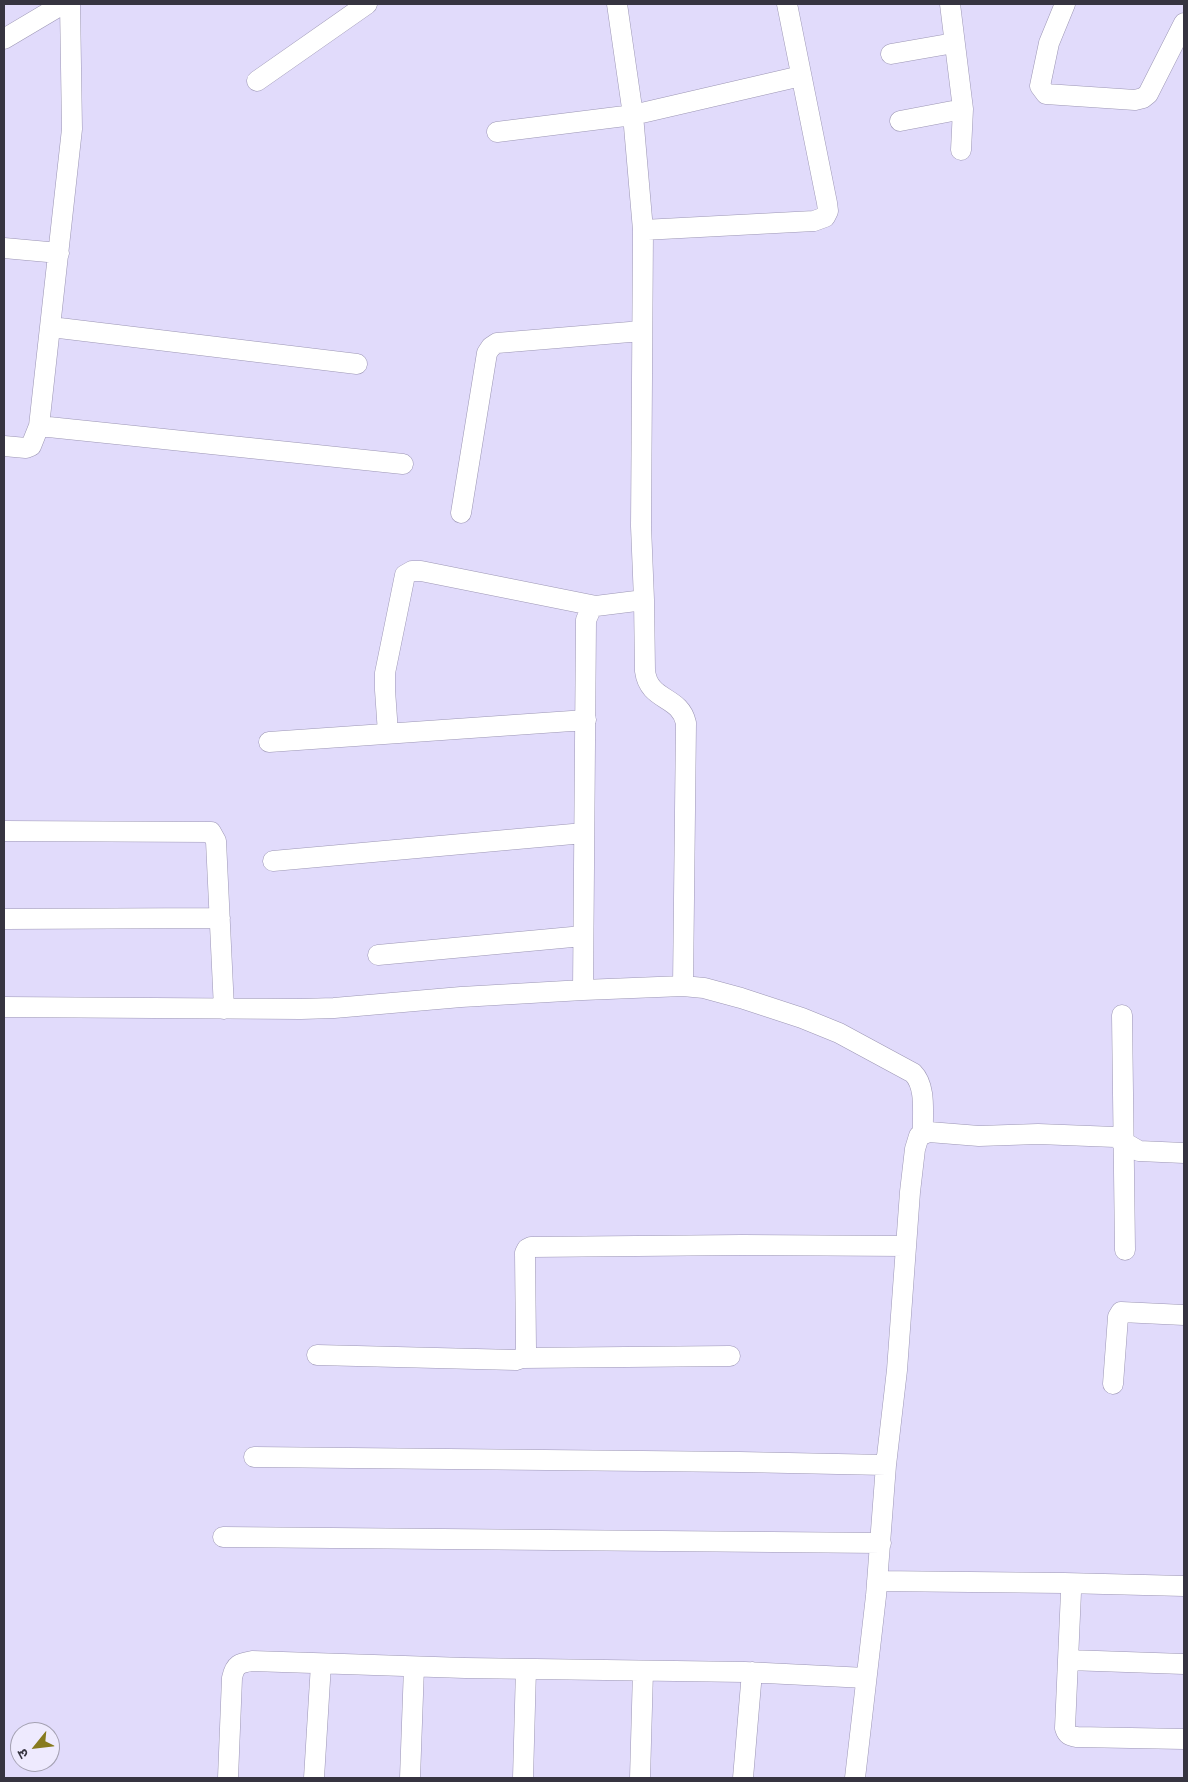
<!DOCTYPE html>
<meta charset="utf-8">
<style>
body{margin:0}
#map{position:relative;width:1188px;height:1782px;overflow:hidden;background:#e1dbfb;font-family:Lato,"Noto Sans Devanagari",sans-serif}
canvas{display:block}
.frame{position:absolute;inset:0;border:5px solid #363440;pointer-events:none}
.north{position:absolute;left:10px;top:1722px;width:50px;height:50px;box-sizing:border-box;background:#eeeafe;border:1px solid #a4a1b2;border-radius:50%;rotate:241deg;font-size:14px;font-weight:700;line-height:20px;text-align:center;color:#363440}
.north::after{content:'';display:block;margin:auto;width:18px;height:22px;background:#877a1f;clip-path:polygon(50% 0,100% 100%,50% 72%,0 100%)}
</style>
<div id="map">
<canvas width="1188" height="1782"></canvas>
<div class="frame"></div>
<div class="north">उ</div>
</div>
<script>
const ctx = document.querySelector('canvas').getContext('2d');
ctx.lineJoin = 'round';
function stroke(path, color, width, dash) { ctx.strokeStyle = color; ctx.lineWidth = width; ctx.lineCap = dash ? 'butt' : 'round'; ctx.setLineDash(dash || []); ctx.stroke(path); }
const minor = new Path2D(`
 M 617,4 L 633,115 L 643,230 L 641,526 L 644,600 L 645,671 C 649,702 680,695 686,723 L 683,986
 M 950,4 L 963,109 L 961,150
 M 1065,4 L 1049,43 L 1040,86 L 1046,94 L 1135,100 L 1143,98 L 1148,94 L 1184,23
 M 4,39 L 63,4
 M 891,54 L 954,43
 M 257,81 L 367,4
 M 900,121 L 963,109
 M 497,132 L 633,115 L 801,76
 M 643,230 L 814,221 L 825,217 L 828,211 L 827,203 L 787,4
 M 4,248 L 59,253
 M 51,327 L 357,364
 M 39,426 L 403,464
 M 4,446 L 26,448 L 31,446 L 39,426 L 72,129 L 70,4
 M 461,513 L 487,353 L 491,347 L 497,343 L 642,331
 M 388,733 L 385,690 L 385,673 L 405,575 L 412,571 L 421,571 L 596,606
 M 269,742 L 586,720
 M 4,831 L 211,832 L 216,841 L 224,1009
 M 273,861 L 584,833
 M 4,919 L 220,918
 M 378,955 L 583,936
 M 583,990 L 586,620 L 591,609 L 596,606 L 644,600
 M 4,1007 L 301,1009 L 334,1008 L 461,997 L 583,990 L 683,986 L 704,988 L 741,998 L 802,1018 L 839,1033 L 913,1073 C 927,1087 922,1115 923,1134
 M 1122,1015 L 1125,1250
 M 317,1355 L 516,1360 L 522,1358 L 526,1355 L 526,1349 L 525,1253 L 527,1249 L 531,1247 L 742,1245 L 906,1246
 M 522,1358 L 730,1356
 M 1113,1384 L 1118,1317 L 1121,1312 L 1184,1315
 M 254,1457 L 740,1462 L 886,1465
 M 223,1537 L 881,1543
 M 877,1581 L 1064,1583 L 1069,1586 L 1071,1592 L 1065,1728 C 1067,1735 1070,1736 1077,1737 L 1184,1739
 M 1064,1583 L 1184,1586
 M 1068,1660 L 1184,1664
 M 228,1778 L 232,1678 C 235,1664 240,1663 252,1661 L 465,1668 L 745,1672 L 866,1678
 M 314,1778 L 321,1664
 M 410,1778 L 414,1667
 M 523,1778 L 526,1669
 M 640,1778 L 643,1671
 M 743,1778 L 752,1672
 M 855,1778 L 876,1596 L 886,1465 L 897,1370 L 910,1192 L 915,1149 L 919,1136 L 929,1132 L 979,1136 L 1038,1134 L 1115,1137 L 1139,1151 L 1184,1153`);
stroke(minor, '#9c96b4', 21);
stroke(minor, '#fff', 20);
</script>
